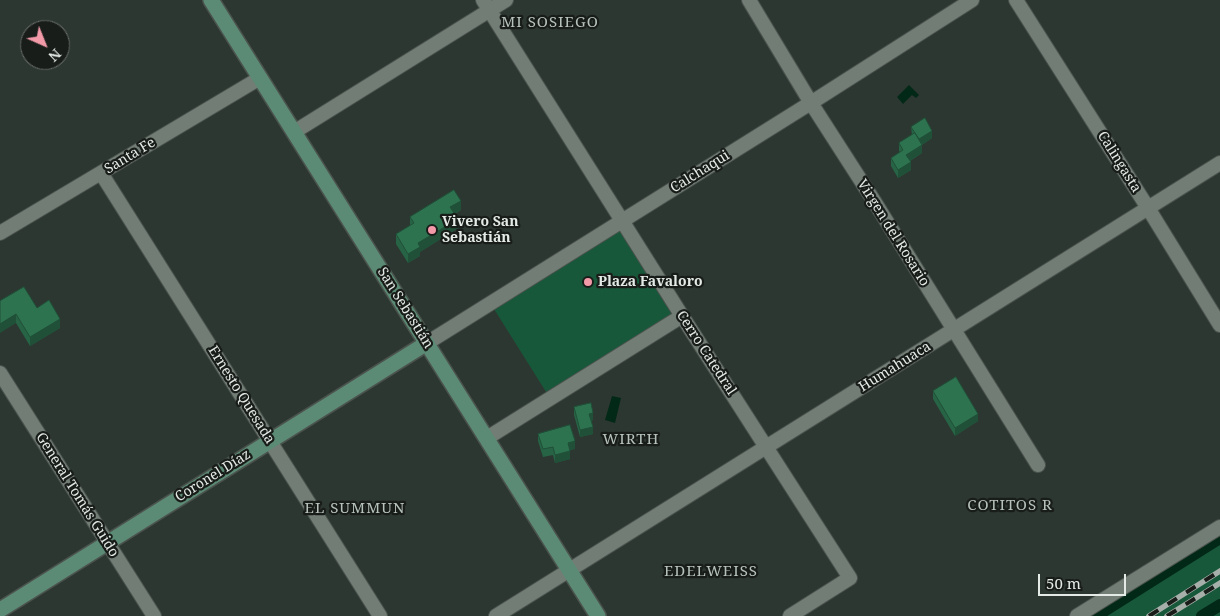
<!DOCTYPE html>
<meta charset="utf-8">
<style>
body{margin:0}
#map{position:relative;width:1220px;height:616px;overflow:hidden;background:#2d3731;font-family:"Noto Serif",serif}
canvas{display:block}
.north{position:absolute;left:20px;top:20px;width:50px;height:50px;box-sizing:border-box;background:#191d1a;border:1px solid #6a6f6c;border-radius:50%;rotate:136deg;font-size:14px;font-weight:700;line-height:20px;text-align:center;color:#e4eae6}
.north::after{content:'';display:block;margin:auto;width:18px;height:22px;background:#f39aa9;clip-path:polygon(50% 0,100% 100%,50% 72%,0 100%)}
.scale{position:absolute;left:1038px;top:574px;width:88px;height:22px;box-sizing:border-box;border:2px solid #e4eae6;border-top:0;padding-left:6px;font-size:15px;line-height:18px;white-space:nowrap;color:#e4eae6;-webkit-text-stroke:4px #191d1a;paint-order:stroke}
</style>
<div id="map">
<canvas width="1220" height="616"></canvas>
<div class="north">N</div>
<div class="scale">50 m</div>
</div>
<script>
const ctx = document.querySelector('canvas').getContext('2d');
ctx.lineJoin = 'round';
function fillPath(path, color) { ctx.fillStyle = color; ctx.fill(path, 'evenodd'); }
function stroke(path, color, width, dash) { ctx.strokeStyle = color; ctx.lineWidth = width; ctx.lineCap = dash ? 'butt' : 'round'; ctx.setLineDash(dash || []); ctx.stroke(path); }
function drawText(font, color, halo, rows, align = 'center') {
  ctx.font = font + ' "Noto Serif",serif'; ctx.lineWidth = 4.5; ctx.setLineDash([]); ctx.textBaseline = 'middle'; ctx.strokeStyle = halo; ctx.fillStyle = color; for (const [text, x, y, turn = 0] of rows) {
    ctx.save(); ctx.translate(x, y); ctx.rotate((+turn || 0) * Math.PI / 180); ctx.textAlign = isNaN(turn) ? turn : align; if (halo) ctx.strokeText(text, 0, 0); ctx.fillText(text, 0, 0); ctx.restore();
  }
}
const green = new Path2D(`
 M 619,231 L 622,231 L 624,232 L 671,313 L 671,317 L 548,395 L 494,309 Z
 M 1220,527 L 1220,616 L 1077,616 Z`);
const water = new Path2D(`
 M 909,85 L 919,95 L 916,98 L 912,95 L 903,104 L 897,97 Z
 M 612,396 L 621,398 L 615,423 L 605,420 Z`);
const canal = new Path2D(`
 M 1096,616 L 1220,538
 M 1202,616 L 1220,605`);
const street = new Path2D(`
 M 483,0 L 682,316 L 850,578 L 790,616
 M 749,0 L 811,103 L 874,201 L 1038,465
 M 1016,0 L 1148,208 L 1220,325
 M 294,132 L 506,0
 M 101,173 L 380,616
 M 0,233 L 260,78
 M 427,343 L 817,99 L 972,0
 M 0,373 L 154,616
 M 487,438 L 682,316
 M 496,616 L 1220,163
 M 1077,616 L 1220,527`);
const secondary = new Path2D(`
 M 211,0 L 598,616
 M 0,610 L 427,343`);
const rail = new Path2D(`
 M 1149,616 L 1220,571
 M 1167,616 L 1220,583`);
const wall = new Path2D(`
 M 911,127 L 932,138 L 922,145 L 922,153 L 910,161 L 911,170 L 898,178 L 891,166 L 891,158 L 900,152 L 899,151 L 899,143 L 912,135 Z
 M 461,210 L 455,214 L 458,228 L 420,252 L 420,256 L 408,263 L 396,244 L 396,234 L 410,226 L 410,217 Z
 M 0,301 L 37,308 L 60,328 L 30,346 L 16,323 Z
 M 933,391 L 978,421 L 955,436 L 933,399 Z
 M 574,407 L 593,420 L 591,421 L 593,434 L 580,437 L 574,415 Z
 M 538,434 L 575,449 L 570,450 L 570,459 L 555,463 L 553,455 L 543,457 L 538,441 Z`);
const shadedWall = new Path2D(`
 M 932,131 L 932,138 L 919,147 L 919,139 Z
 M 922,145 L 922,153 L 906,163 L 906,155 Z
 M 911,162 L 911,170 L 898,178 L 898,170 Z
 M 461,201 L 461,210 L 450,216 L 450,207 Z
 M 458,219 L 458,228 L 420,252 L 420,256 L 408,263 L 408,254 L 418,243 Z
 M 16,314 L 16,323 L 0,333 L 0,324 Z
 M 60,319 L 60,328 L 30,346 L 30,337 Z
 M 593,413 L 593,420 L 589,421 L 589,414 Z
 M 978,414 L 978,421 L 955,436 L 955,428 Z
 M 593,427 L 593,434 L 580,437 L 580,430 Z
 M 575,441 L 575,449 L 568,450 L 568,443 Z
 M 570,451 L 570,459 L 555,463 L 555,455 Z`);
const building = new Path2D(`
 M 925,118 L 932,131 L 919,139 L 911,127 Z
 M 915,133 L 922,145 L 906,155 L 911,162 L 898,170 L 891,158 L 903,150 L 899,143 Z
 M 454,190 L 461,201 L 450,207 L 458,219 L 418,243 L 420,247 L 408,254 L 396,234 L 414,223 L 410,217 Z
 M 24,287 L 37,308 L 49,300 L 60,319 L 30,337 L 16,314 L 0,324 L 0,301 Z
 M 956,377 L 978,414 L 955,428 L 933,391 Z
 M 591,403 L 593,413 L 589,414 L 593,427 L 580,430 L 574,407 Z
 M 570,425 L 575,441 L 568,443 L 570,451 L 555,455 L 553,447 L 543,449 L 538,434 Z`);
const markers = [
 [432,230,5,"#f39aa9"],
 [588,282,5,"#f39aa9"]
];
const streetNames = [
 ["Santa Fe",130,156,-31],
 ["Calingasta",1119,162,58],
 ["Calchaqui",700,172,-32],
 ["Virgen del Rosario",893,233,58],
 ["San Sebastián",405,308,58],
 ["Cerro Catedral",706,353,57],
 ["Humahuaca",895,367,-32],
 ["Ernesto Quesada",241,395,58],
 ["Coronel Díaz",213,476,-32],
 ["General Tomás Guido",77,495,58]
];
const poiNames = [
 ["Vivero San",442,222],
 ["Sebastián",442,238],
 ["Plaza Favaloro",598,282]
];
const neighbourhoodNames = [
 ["MI SOSIEGO",550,23],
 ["WIRTH",631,440],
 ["COTITOS R",1010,506],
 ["EL SUMMUN",355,509],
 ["EDELWEISS",711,572]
];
fillPath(green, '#18583a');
fillPath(water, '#022917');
stroke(canal, '#022917', 12);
stroke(street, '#4b534e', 16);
stroke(secondary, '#4b534e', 18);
stroke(street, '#727d76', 14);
stroke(secondary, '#5c8b75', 15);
stroke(rail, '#a7afaa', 5.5);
stroke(rail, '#191d1a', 4, [11]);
fillPath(wall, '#276345');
fillPath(shadedWall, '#205038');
fillPath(building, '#2d7350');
stroke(building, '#205038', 1);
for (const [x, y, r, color] of markers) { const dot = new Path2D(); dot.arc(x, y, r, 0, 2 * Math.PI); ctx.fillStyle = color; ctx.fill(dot); stroke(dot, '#191d1a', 2); }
drawText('14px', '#e4eae6', '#191d1a', streetNames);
drawText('bold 14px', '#e4eae6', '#191d1a', poiNames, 'left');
ctx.letterSpacing = '1px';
drawText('15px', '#b6c2bb', '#191d1a', neighbourhoodNames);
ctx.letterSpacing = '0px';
</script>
